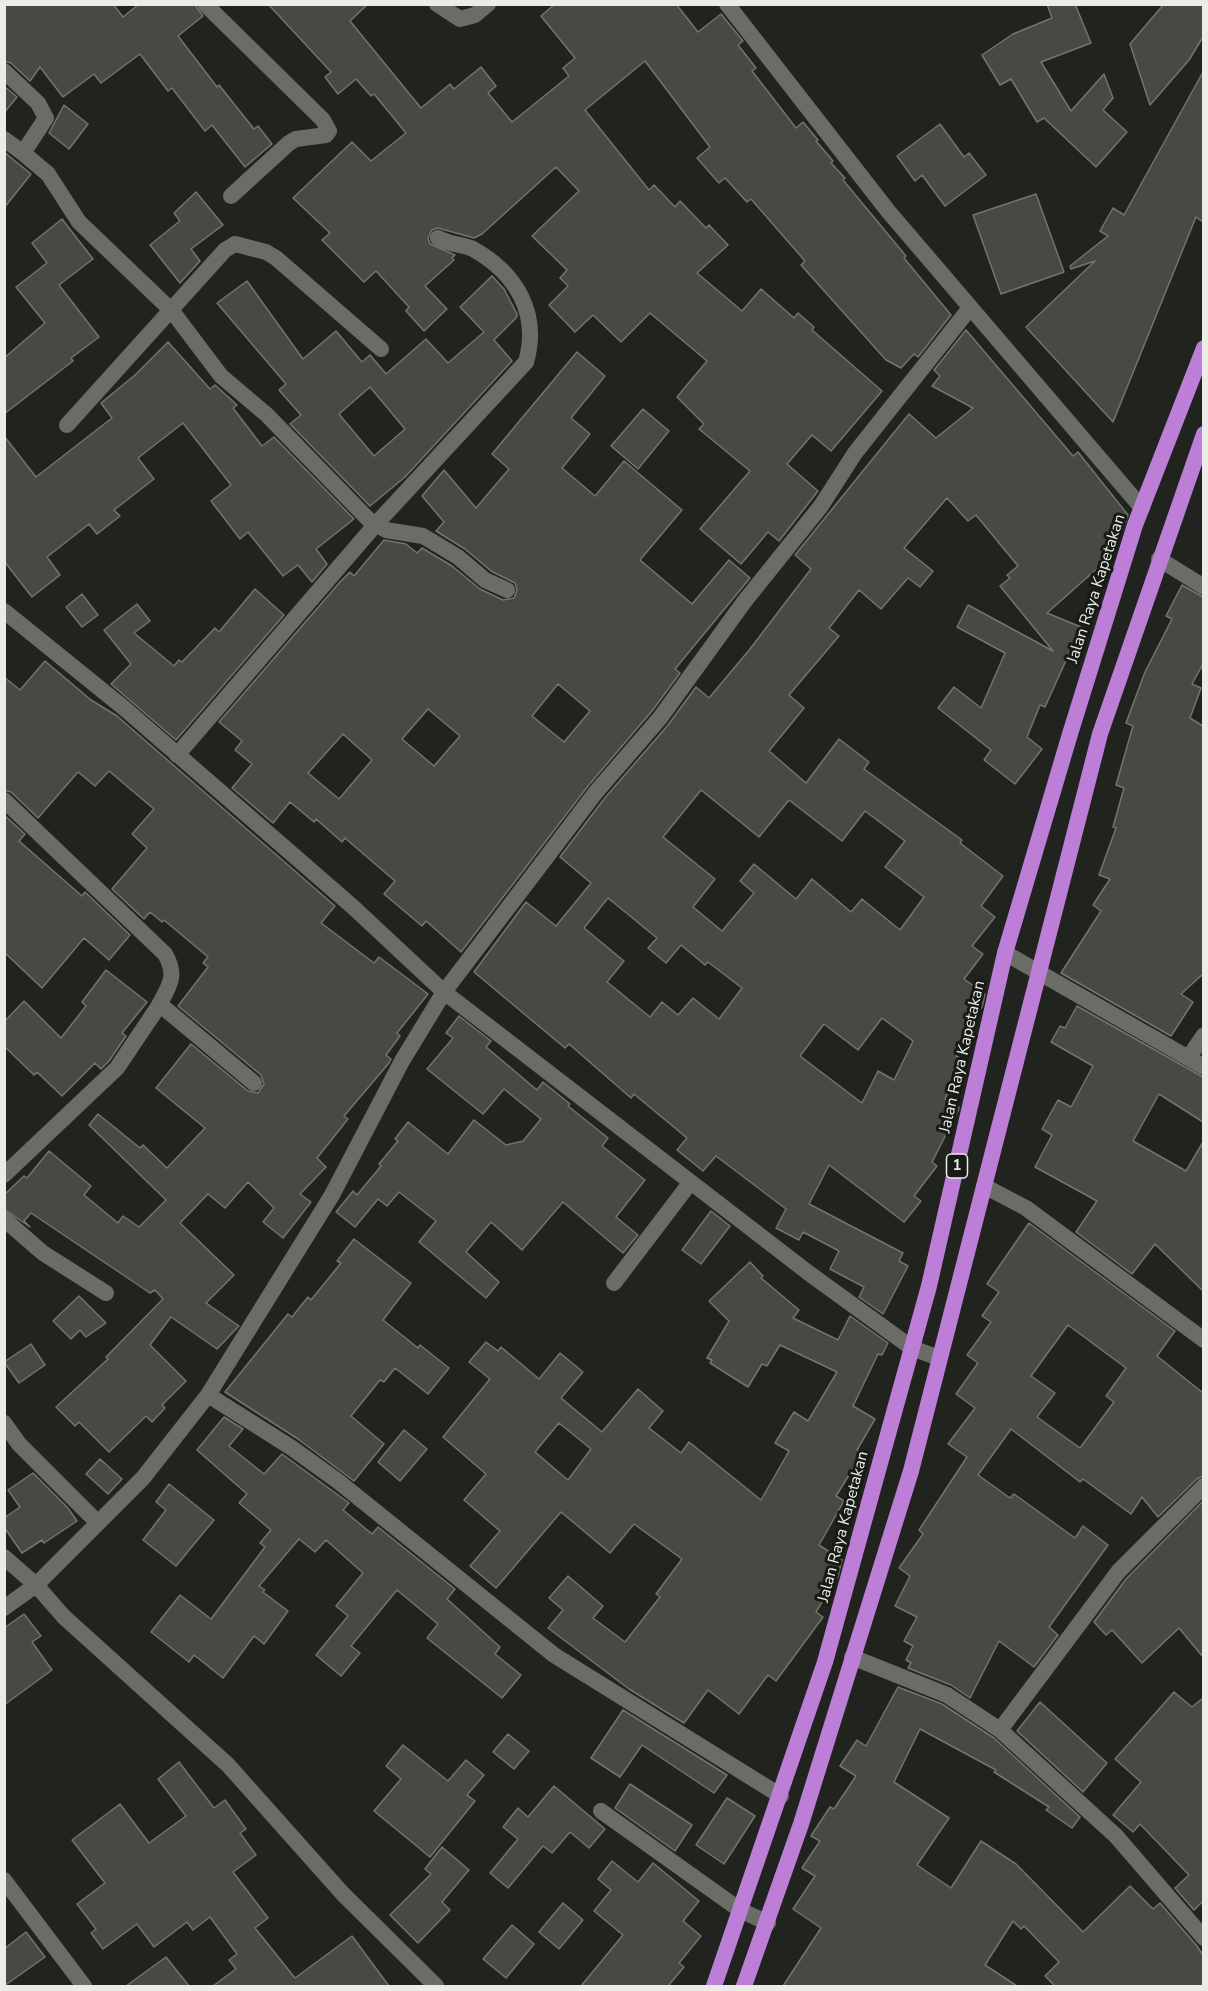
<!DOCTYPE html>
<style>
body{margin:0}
#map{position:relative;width:1208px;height:1991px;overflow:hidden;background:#21241e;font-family:"Nunito Sans",sans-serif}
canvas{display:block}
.frame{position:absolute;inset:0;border:6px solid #eaece8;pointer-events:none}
</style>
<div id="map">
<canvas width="1208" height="1991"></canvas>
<div class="frame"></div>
</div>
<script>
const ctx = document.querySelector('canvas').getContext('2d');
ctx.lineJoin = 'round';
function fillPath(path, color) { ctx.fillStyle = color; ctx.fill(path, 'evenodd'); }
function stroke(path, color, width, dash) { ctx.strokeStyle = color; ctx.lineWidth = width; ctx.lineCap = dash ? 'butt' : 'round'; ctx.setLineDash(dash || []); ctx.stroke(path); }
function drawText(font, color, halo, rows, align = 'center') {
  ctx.font = font + ' "Nunito Sans",sans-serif'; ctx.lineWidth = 6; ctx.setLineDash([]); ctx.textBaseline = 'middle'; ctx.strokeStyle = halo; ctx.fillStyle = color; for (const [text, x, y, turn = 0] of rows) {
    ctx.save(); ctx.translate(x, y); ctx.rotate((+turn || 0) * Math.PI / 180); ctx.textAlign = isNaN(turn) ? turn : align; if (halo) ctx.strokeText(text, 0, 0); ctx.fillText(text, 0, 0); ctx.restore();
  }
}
const building = new Path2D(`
 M 4,4 L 113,4 L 123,17 L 139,4 L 194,4 L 203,16 L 178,36 L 217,87 L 219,85 L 254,129 L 258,126 L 272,144 L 245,167 L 212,125 L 205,131 L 172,88 L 168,91 L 140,54 L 101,83 L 94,74 L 63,97 L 40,67 L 30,81 L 11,63 L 4,61 Z
 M 268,4 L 368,4 L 350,21 L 421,108 L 450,84 L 454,89 L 481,67 L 496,86 L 488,93 L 512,122 L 569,76 L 563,68 L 575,58 L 541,16 L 555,4 L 676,4 L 698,32 L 721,14 L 743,41 L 738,45 L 756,68 L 752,71 L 796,128 L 803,122 L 818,140 L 816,141 L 833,161 L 831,163 L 845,178 L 843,180 L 906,256 L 904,258 L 951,315 L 918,357 L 914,354 L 901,368 L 886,360 L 801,265 L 805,261 L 751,199 L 747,202 L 725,178 L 719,183 L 697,158 L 710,147 L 645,61 L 585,110 L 649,190 L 654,185 L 675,207 L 680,201 L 706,228 L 709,225 L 728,245 L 697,273 L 742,311 L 761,289 L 794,318 L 798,313 L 814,327 L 812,330 L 882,391 L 831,451 L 812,435 L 787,464 L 818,491 L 779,541 L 768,532 L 741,564 L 700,529 L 750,471 L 699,429 L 704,424 L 677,397 L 707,361 L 650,313 L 621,342 L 593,315 L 575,332 L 549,305 L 568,286 L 560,278 L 567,270 L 532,236 L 579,191 L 556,167 L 482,234 L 474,238 L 438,228 L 432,230 L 428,238 L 430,244 L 455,255 L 452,258 L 454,260 L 425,286 L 447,309 L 424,331 L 406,311 L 409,307 L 376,271 L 364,282 L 322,240 L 330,233 L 293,198 L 352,142 L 371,161 L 406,133 L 374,94 L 371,96 L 356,79 L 338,94 L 325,77 L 331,72 Z
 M 1047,4 L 1075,4 L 1091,43 L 1041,62 L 1071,111 L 1104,74 L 1113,98 L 1103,110 L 1127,132 L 1096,167 L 1044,118 L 1037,122 L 1011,79 L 1000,85 L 982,55 L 1013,34 L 1052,18 Z
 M 1164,4 L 1203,4 L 1203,37 L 1189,60 L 1150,105 L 1130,44 Z
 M 1203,72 L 1203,222 L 1196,217 L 1113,422 L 1026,327 L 1095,261 L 1071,269 L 1070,266 L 1108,236 L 1100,231 L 1113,208 L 1124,215 Z
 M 4,86 L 17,97 L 4,113 Z
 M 64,105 L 88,124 L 69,149 L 49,133 Z
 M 940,124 L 964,157 L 969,153 L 986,175 L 945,206 L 922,175 L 915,181 L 897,156 Z
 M 4,152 L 31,174 L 4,208 Z
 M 196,192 L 223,225 L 191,249 L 200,261 L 180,283 L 150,245 L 180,221 L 174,213 Z
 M 1036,194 L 1064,272 L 1001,294 L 973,215 Z
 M 62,219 L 93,259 L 59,285 L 99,337 L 71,358 L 73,361 L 4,414 L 4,358 L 45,323 L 16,287 L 47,263 L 32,243 Z
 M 492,276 L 504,289 L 517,314 L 517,317 L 494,340 L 512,361 L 405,477 L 370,506 L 290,424 L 301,415 L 279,390 L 286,384 L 217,303 L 247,281 L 303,359 L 336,331 L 362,362 L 370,355 L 386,374 L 426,339 L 448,363 L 484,332 L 460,307 ZM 370,387 L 405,429 L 374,456 L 339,414 Z
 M 966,330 L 1073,456 L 1078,452 L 1128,515 L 1121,534 L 1102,550 L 1109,558 L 1047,613 L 1081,627 L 1045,707 L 1040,705 L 1027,737 L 1042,749 L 1015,784 L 984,760 L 991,750 L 938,708 L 954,687 L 981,708 L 1005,653 L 957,627 L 968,605 L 1053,651 L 1000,586 L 1010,578 L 1007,575 L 1018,566 L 976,515 L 968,521 L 947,498 L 904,548 L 933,571 L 920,587 L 908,578 L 881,609 L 859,590 L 829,628 L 839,636 L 789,695 L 804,708 L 769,751 L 806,783 L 839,739 L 869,762 L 864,769 L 962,840 L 960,843 L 1003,876 L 981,906 L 995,917 L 972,946 L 983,954 L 964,979 L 985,994 L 982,1007 L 966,1029 L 972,1034 L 956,1056 L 964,1060 L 945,1099 L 959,1107 L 958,1111 L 932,1162 L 937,1166 L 914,1196 L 921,1201 L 904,1222 L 829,1165 L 809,1204 L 903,1253 L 899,1261 L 908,1266 L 883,1314 L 859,1297 L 864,1287 L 830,1269 L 839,1251 L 803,1232 L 799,1240 L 776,1228 L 786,1209 L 716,1156 L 703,1171 L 677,1150 L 687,1138 L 634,1094 L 631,1098 L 569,1044 L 565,1048 L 474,972 L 526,902 L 556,926 L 591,883 L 560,857 L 604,799 L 668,725 L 696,687 L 709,698 L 750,649 L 811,569 L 795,555 L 909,414 L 936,438 L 973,408 L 932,386 L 940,376 L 934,370 ZM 701,790 L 759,837 L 789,800 L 842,841 L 865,811 L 905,841 L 885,867 L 924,897 L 900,930 L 862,899 L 851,912 L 812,879 L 796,899 L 754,864 L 740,881 L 754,893 L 722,931 L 693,907 L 715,879 L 663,837 ZM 608,898 L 657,938 L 648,948 L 666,963 L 681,945 L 705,965 L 708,962 L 742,988 L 719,1019 L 693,998 L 678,1015 L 662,1002 L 650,1017 L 607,982 L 624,961 L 584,928 ZM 882,1018 L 913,1041 L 894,1080 L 878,1071 L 862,1103 L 800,1056 L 824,1024 L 858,1050 Z
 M 168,342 L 210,389 L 215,385 L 237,405 L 233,408 L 262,446 L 274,437 L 354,519 L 316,549 L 327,564 L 312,582 L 298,565 L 283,576 L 248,532 L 240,539 L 211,501 L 231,485 L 183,423 L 138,458 L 154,479 L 114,510 L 120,516 L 97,534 L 89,524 L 47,557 L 60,575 L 32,597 L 4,561 L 4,436 L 36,477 L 112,418 L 101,403 L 135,375 Z
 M 577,352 L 605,376 L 571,418 L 590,434 L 562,468 L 595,496 L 624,461 L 682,510 L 640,560 L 692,604 L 729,560 L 750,578 L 675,669 L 680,673 L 652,711 L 588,786 L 461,952 L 426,921 L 422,926 L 384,894 L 395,881 L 345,838 L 342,842 L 316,819 L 314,822 L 290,802 L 273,823 L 232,788 L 252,764 L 235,750 L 242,741 L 219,722 L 340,582 L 350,572 L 354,576 L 384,540 L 406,544 L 417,553 L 422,548 L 452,566 L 480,589 L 503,600 L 514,598 L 517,590 L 515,583 L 491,571 L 465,549 L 436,531 L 444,522 L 422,496 L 444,470 L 476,508 L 509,469 L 492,454 ZM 558,684 L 590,711 L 564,742 L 532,716 ZM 428,709 L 460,736 L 434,766 L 402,739 ZM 343,734 L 372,760 L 339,799 L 308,773 Z
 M 643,409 L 669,431 L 638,469 L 611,446 Z
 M 1182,585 L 1203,597 L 1203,664 L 1192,684 L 1201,688 L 1190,718 L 1203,726 L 1203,974 L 1181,994 L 1193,1002 L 1171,1036 L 1061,973 L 1101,911 L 1093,905 L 1110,879 L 1099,875 L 1116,828 L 1113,827 L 1124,788 L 1116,785 L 1133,726 L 1126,723 L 1145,672 L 1172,619 L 1166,616 Z
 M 255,589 L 284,615 L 176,740 L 111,684 L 131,664 L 104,630 L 137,604 L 150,621 L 134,633 L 174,666 L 179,660 L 182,662 L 215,628 L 219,632 Z
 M 82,594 L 98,615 L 82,627 L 66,607 Z
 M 45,661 L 91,700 L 117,716 L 335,906 L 321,923 L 374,963 L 379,957 L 428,994 L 397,1033 L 400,1036 L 386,1055 L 391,1059 L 389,1063 L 344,1116 L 348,1119 L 317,1158 L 326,1167 L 300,1194 L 311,1202 L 283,1238 L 263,1222 L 274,1208 L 248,1182 L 225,1208 L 208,1194 L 180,1223 L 234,1275 L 206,1303 L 239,1326 L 217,1349 L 171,1317 L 150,1345 L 186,1381 L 162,1405 L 165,1408 L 152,1422 L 146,1416 L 109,1452 L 79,1422 L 75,1426 L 56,1407 L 108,1359 L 106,1357 L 163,1299 L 155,1290 L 150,1293 L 31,1213 L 24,1221 L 30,1227 L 4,1209 L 4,1195 L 24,1176 L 27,1178 L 49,1151 L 91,1186 L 84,1195 L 118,1223 L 123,1216 L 139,1227 L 166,1200 L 89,1125 L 98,1114 L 140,1148 L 143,1145 L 167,1168 L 205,1128 L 156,1088 L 191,1044 L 248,1091 L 258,1093 L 264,1084 L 261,1075 L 178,1006 L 208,967 L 203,963 L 208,957 L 164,920 L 162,922 L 150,912 L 144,919 L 112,889 L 147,848 L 132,834 L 154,809 L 109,771 L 95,786 L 78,772 L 38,818 L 11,792 L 4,790 L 4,677 L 20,690 Z
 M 4,815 L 25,834 L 19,841 L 82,896 L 85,892 L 130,935 L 109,960 L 84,938 L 42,988 L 4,952 Z
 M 106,970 L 147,1002 L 122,1033 L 126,1036 L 109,1061 L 101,1069 L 95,1063 L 62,1096 L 37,1072 L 34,1075 L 4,1046 L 4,1022 L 24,1001 L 61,1038 L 86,1006 L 82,1002 Z
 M 1077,1006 L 1203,1077 L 1203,1122 L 1159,1094 L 1133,1141 L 1186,1171 L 1203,1142 L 1203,1291 L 1155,1244 L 1132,1274 L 1076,1232 L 1097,1201 L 1035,1167 L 1052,1135 L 1042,1129 L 1058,1100 L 1071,1107 L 1093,1066 L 1051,1042 L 1060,1026 L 1065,1028 Z
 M 459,1016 L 491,1041 L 486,1047 L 537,1090 L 543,1082 L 570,1104 L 568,1106 L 608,1138 L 602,1146 L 645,1180 L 616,1217 L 638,1235 L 623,1253 L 563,1202 L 522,1250 L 491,1222 L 466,1252 L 499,1282 L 486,1298 L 419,1242 L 436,1221 L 399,1192 L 387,1206 L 378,1199 L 355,1227 L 336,1212 L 353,1191 L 357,1195 L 381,1166 L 379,1164 L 398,1141 L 395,1139 L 408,1122 L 448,1154 L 474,1120 L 506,1145 L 523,1141 L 541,1119 L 504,1089 L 483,1114 L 427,1069 L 453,1038 L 446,1033 Z
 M 711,1211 L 730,1226 L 701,1264 L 682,1250 Z
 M 1029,1223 L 1175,1331 L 1157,1356 L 1203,1393 L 1203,1476 L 1197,1479 L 1158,1517 L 1142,1497 L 1131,1514 L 1083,1479 L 1080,1482 L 1011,1429 L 978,1475 L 1010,1498 L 1014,1494 L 1075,1538 L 1083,1526 L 1108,1545 L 1049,1627 L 1058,1635 L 1034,1667 L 999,1641 L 970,1698 L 951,1685 L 908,1668 L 911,1663 L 906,1660 L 913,1646 L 904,1641 L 917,1617 L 895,1606 L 910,1576 L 899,1568 L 923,1534 L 919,1530 L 967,1457 L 948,1444 L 975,1408 L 956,1394 L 978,1363 L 967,1355 L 991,1322 L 982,1316 L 999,1292 L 987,1284 ZM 1068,1325 L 1126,1368 L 1106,1396 L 1114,1402 L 1080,1448 L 1037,1417 L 1055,1393 L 1031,1376 Z
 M 354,1239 L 411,1283 L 383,1320 L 418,1348 L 420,1345 L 449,1368 L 428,1394 L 395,1368 L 384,1382 L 380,1380 L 351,1416 L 384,1444 L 354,1481 L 298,1439 L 225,1392 L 288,1314 L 292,1317 L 308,1297 L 311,1300 L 341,1263 L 337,1261 Z
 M 750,1262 L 763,1276 L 761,1278 L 799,1310 L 793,1318 L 838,1340 L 850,1316 L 888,1343 L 882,1355 L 878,1354 L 853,1406 L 875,1419 L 857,1450 L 862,1454 L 836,1496 L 844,1501 L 819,1545 L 842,1560 L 838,1576 L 816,1612 L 823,1617 L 776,1681 L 768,1675 L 739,1714 L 708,1690 L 684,1723 L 629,1689 L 548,1628 L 563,1610 L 549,1598 L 568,1576 L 603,1606 L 593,1618 L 625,1642 L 660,1597 L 656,1594 L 682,1559 L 634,1524 L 610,1553 L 561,1512 L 496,1588 L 470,1566 L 500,1531 L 464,1500 L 486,1474 L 443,1437 L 490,1379 L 469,1362 L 486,1342 L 498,1351 L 501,1347 L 539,1379 L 560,1353 L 583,1372 L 561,1398 L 602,1432 L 638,1389 L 663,1411 L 649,1428 L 681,1453 L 689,1442 L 761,1500 L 789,1451 L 775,1443 L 794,1412 L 808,1421 L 837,1372 L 780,1345 L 767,1366 L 762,1364 L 748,1387 L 710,1363 L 712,1360 L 707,1358 L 729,1321 L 709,1301 ZM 559,1423 L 591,1449 L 568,1480 L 535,1452 Z
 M 79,1296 L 106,1323 L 86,1337 L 80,1330 L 71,1339 L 53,1321 Z
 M 31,1344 L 45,1365 L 19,1383 L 4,1362 Z
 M 224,1417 L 243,1429 L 229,1446 L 264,1474 L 282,1454 L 349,1503 L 343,1510 L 372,1534 L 378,1527 L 455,1589 L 447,1599 L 500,1647 L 495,1654 L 521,1675 L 502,1698 L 427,1638 L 438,1624 L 397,1590 L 351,1646 L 360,1653 L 341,1676 L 316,1655 L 348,1616 L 336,1606 L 363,1573 L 326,1540 L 315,1552 L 299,1539 L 259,1586 L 265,1590 L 263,1592 L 288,1611 L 264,1644 L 254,1636 L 223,1678 L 194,1655 L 189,1662 L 151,1632 L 180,1595 L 211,1619 L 265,1547 L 260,1543 L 271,1530 L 239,1503 L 247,1494 L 197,1450 Z
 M 404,1430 L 427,1449 L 400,1481 L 378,1462 Z
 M 100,1459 L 122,1479 L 108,1494 L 86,1474 Z
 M 33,1473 L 68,1508 L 77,1521 L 44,1543 L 42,1540 L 22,1553 L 4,1527 L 4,1518 L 20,1507 L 8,1490 Z
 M 169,1484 L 214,1520 L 176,1566 L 143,1540 L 166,1510 L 156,1502 Z
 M 1203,1501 L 1203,1657 L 1179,1628 L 1142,1663 L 1112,1630 L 1106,1635 L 1094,1622 L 1126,1579 Z
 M 24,1614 L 41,1636 L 32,1642 L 52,1670 L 4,1705 L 4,1628 Z
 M 898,1687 L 942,1704 L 994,1738 L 1080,1817 L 1072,1828 L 1046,1810 L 1049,1807 L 994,1772 L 996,1770 L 920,1729 L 894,1782 L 949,1818 L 917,1865 L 951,1888 L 981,1841 L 1016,1864 L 1083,1932 L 1130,1886 L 1153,1909 L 1160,1903 L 1197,1946 L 1203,1955 L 1203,1986 L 1055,1986 L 1045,1976 L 1059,1962 L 1024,1926 L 1021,1929 L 1013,1921 L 985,1965 L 1017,1986 L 783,1986 L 821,1928 L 793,1909 L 815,1876 L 802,1868 L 820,1841 L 811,1836 L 830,1807 L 834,1809 L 856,1776 L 840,1766 L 857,1740 L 866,1746 Z
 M 1174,1692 L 1192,1707 L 1203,1698 L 1203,1901 L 1194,1910 L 1175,1888 L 1189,1875 L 1140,1824 L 1133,1832 L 1113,1815 L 1141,1782 L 1115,1759 Z
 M 1040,1702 L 1107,1763 L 1083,1792 L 1017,1731 Z
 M 623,1710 L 727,1775 L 714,1793 L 642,1745 L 620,1777 L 591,1758 Z
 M 508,1734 L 529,1751 L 514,1769 L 493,1752 Z
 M 403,1745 L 448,1781 L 466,1760 L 484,1775 L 467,1795 L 475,1801 L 430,1857 L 374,1811 L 401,1779 L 386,1766 Z
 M 179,1762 L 214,1808 L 225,1800 L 246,1829 L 240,1833 L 256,1855 L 233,1872 L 268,1918 L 255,1928 L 295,1978 L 352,1936 L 389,1986 L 213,1986 L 236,1969 L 229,1960 L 237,1954 L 210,1917 L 193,1930 L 187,1922 L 154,1947 L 137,1924 L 103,1949 L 91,1933 L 96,1929 L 77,1904 L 105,1883 L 72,1840 L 120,1804 L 149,1843 L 186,1816 L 158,1779 Z
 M 630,1784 L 692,1825 L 675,1851 L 615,1808 Z
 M 554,1786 L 605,1829 L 589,1848 L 570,1832 L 552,1853 L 543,1846 L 508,1888 L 490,1873 L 518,1839 L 503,1827 L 518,1808 L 528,1817 Z
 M 727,1798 L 755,1816 L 724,1864 L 696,1845 Z
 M 442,1847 L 469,1870 L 442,1902 L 450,1910 L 418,1943 L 390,1915 L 431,1874 L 425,1869 Z
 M 612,1861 L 638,1882 L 653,1863 L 699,1901 L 683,1921 L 701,1936 L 679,1963 L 684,1967 L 668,1986 L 581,1986 L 623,1935 L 594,1911 L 611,1890 L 598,1879 Z
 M 563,1903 L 583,1920 L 559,1949 L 539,1932 Z
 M 512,1925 L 534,1944 L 506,1978 L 483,1959 Z
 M 26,1932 L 45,1957 L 4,1986 L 4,1949 Z
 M 166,1957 L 189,1986 L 126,1986 Z`);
const minor = new Path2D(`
 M 205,4 L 323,120 L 329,131 L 326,135 L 296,139 L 289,143 L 231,196
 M 437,4 L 460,19 L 475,15 L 488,4
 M 727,4 L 888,211 L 1142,508
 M 4,71 L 38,103 L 46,118 L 23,153 L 48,174 L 79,222 L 172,311 L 221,376 L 267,415 L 368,519 L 386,530 L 423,536 L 458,557 L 485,580 L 507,590
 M 4,139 L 23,153
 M 67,425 L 225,250 L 235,244 L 266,252 L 276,258 L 381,349
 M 1159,559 L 1204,587
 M 4,611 L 124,708 L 353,907 L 444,992 L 810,1274 L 912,1348 L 939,1358
 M 177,755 L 376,524 L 526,362 C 540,313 516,273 473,249 C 463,244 450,245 438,238
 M 4,800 L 165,954 C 178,976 169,986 158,1007
 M 1005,953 L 1204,1067
 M 1189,1057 L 1204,1035
 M 4,1175 L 117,1068 L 158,1007 L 163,1007 L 254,1083
 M 984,1186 L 1026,1208 L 1204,1340
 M 4,1219 L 43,1253 L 106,1293
 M 614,1283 L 690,1183
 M 208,1395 L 292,1448 L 339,1482 L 554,1655 L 781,1796
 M 4,1423 L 19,1444 L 98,1523
 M 4,1557 L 36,1585 L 4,1608
 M 852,1657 L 947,1695 L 1000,1730 L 1116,1836 L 1204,1938
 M 1000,1730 L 1118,1572 L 1204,1486
 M 601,1811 L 740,1910 L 768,1923
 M 4,1880 L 84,1986
 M 436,1986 L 343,1894 L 228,1765 L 64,1617 L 36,1585 L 143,1478 L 208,1395 L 332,1195 L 402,1061 L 444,992 L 596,792 L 660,718 L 744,602 L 821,506 L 855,453 L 970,308`);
const trunk = new Path2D(`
 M 714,1986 L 825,1662 L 929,1286 L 1005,953 L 1070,734 L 1135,525 L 1204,348
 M 744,1986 L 801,1824 L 911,1471 L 1100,734 L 1204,434`);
const shields = [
 [957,1166,21]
];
const shieldNames = [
 ["1",957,1166]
];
const streetNames = [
 ["Jalan Raya Kapetakan",1097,589,-72],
 ["Jalan Raya Kapetakan",963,1057,-77],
 ["Jalan Raya Kapetakan",844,1527,-75]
];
fillPath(building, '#464a43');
stroke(building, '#71756e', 1.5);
stroke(minor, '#696d66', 16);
stroke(trunk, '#bd7ed8', 16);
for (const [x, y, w] of shields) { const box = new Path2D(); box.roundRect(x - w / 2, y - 12, w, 24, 4.5); ctx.fillStyle = '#181b15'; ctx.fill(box); stroke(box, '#eaece8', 1.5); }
drawText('bold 15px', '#eaece8', null, shieldNames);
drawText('16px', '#eaece8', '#181b15', streetNames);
</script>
